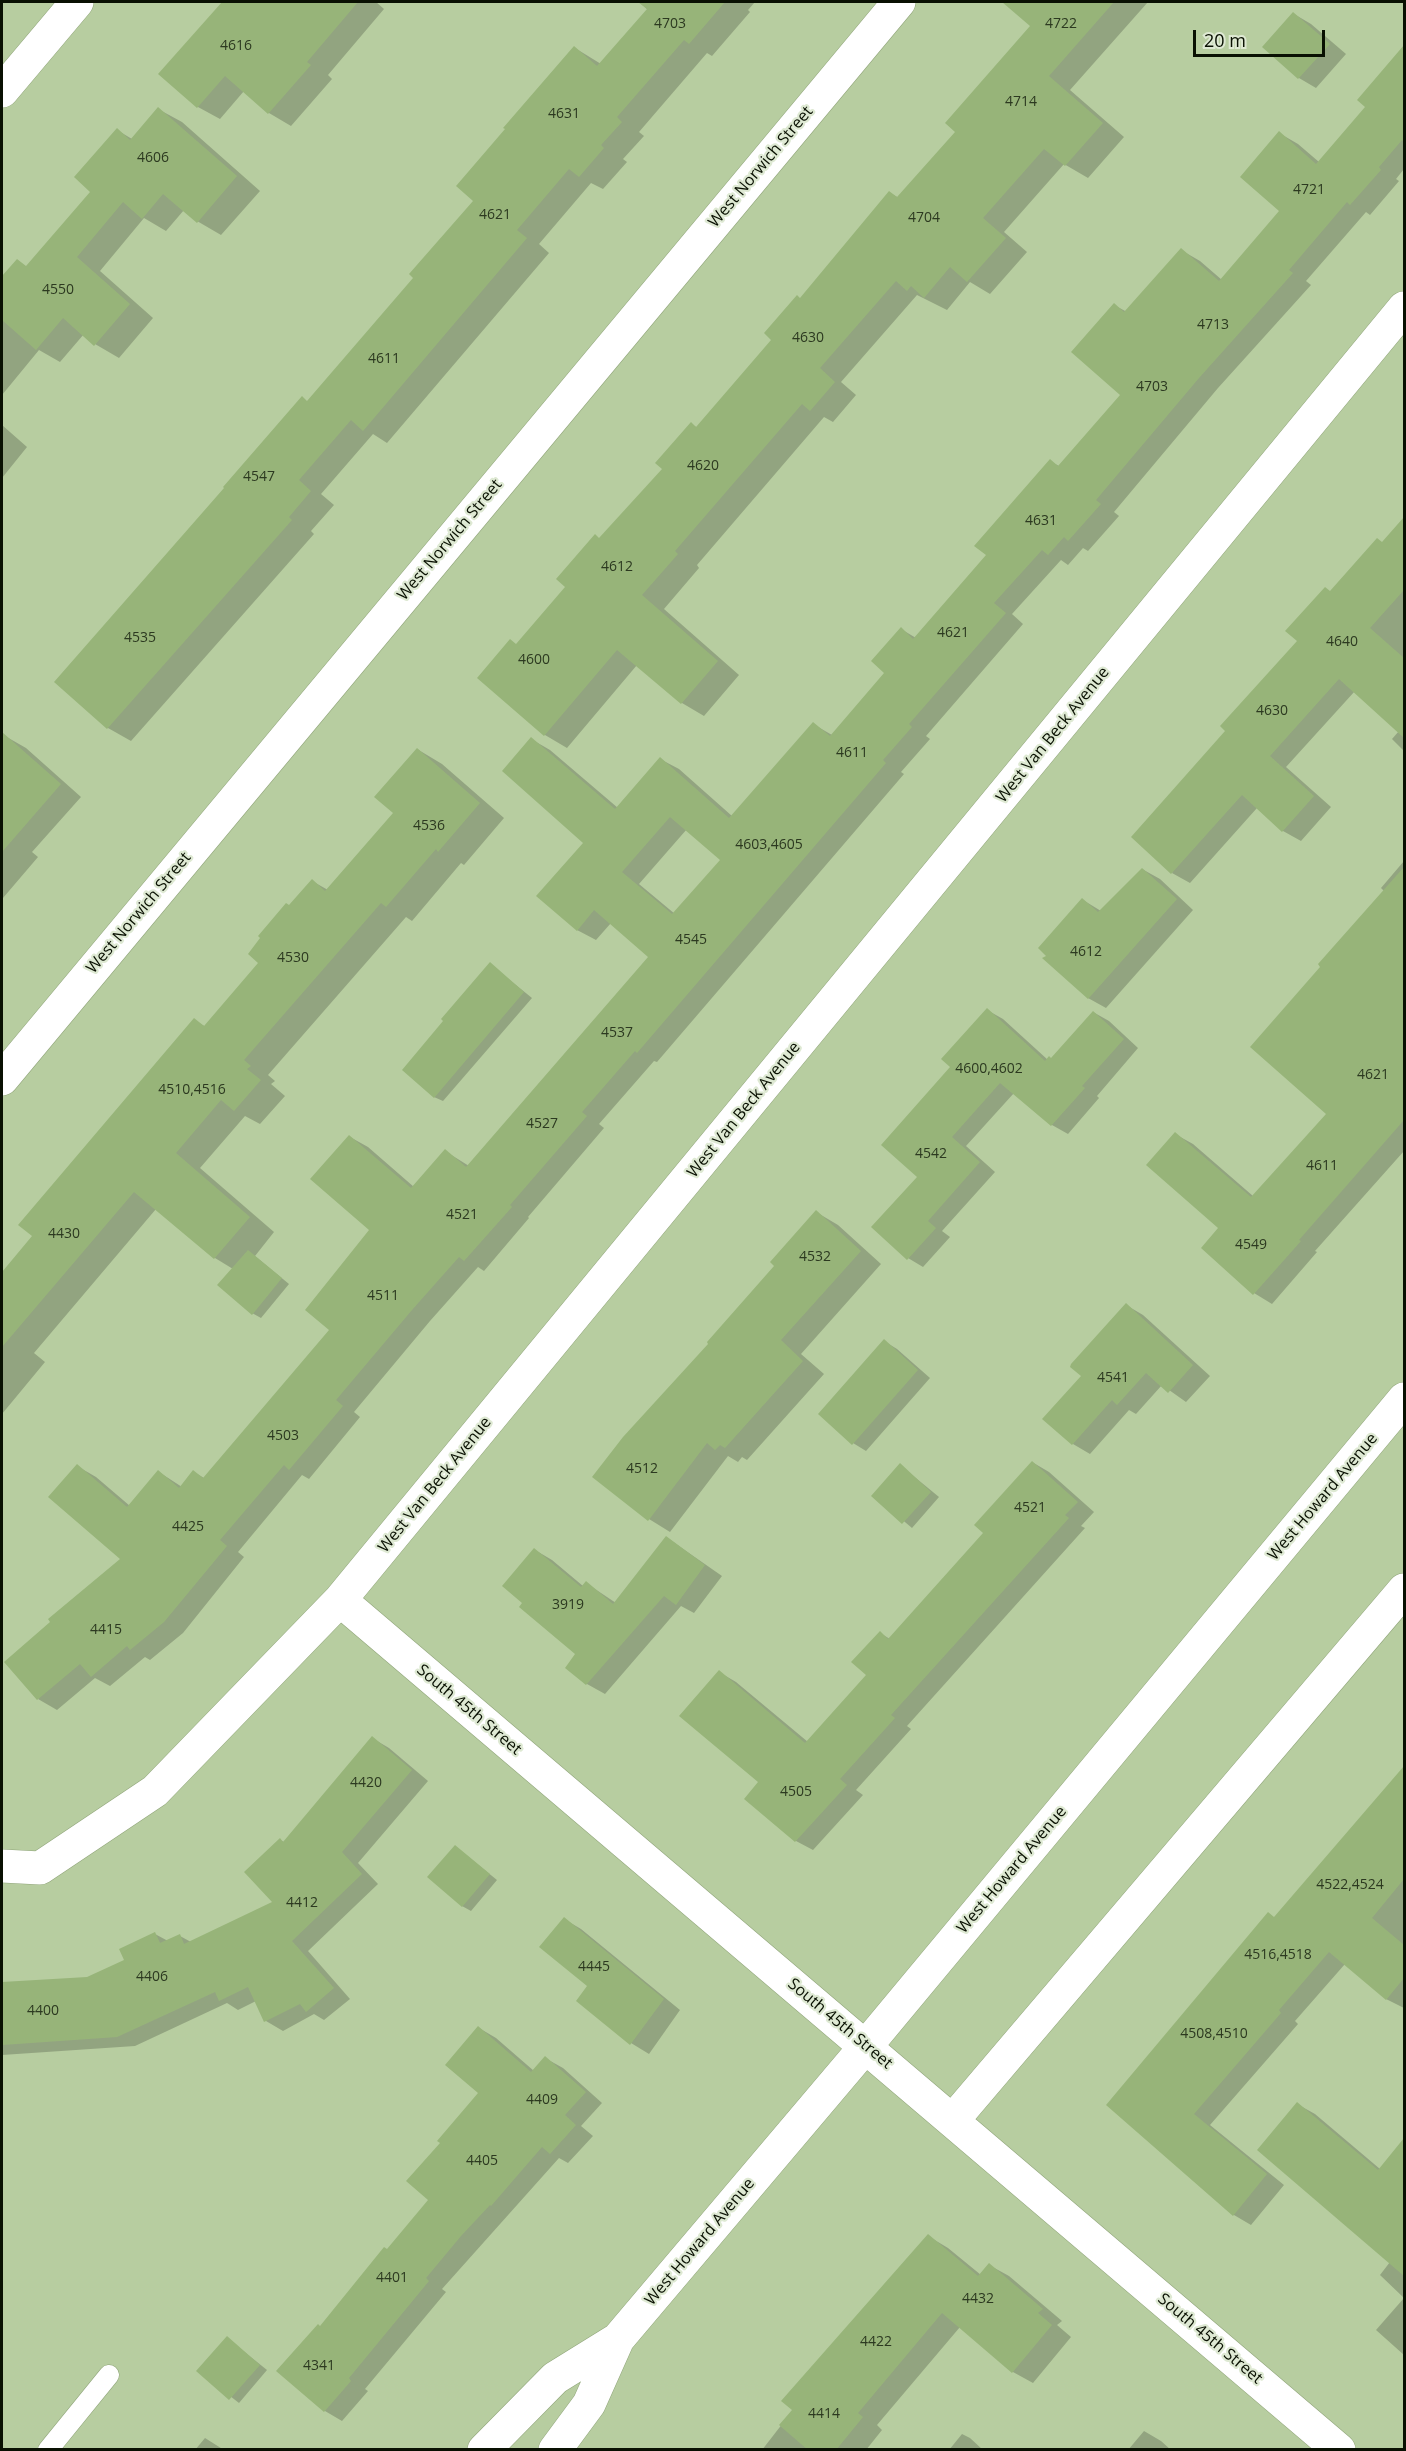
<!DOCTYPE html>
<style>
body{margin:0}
#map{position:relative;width:1406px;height:2451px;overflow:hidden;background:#b7cda0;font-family:"Open Sans",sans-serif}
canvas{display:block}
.frame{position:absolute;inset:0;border:3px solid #091002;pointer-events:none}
.scale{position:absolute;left:1193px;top:30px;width:132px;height:27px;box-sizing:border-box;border:3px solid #091002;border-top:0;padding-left:8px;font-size:18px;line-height:21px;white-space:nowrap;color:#091002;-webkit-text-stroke:4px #dee9d3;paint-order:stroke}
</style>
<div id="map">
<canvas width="1406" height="2451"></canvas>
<div class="frame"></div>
<div class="scale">20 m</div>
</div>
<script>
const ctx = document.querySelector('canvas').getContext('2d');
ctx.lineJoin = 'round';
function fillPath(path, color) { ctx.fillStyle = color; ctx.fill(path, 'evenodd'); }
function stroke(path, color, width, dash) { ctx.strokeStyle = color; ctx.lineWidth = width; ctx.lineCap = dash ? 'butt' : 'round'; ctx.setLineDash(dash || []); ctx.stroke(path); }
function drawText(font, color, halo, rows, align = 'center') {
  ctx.font = font + ' "Open Sans",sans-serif'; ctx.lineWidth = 4.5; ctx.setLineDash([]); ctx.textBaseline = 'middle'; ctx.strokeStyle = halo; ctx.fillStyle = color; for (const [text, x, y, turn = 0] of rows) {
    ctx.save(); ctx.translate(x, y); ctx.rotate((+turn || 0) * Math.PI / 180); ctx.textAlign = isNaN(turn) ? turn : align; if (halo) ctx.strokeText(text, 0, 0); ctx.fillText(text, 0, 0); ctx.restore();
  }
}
const shadow = new Path2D(`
 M 232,2 L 376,2 L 384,9 L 328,75 L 332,79 L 291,126 L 269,113 L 244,91 L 220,119 L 198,107 L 161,74 L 211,26 Z
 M 639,2 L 755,2 L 748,10 L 750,12 L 712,56 L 707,53 L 639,132 L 644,136 L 623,159 L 627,162 L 603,189 L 591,183 L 539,244 L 549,253 L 387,443 L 373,434 L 321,494 L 334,505 L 311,531 L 314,534 L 131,741 L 108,728 L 56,682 L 308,402 L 416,278 L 475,201 L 575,48 L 601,64 L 648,10 Z
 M 1037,2 L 1148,2 L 1070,90 L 1124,137 L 1088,178 L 1064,164 L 1004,232 L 1027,252 L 990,294 L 970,282 L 947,310 L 917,295 L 841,382 L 856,395 L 833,422 L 824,417 L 697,565 L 699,568 L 664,609 L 739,675 L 704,716 L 682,703 L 637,665 L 567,748 L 545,735 L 479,678 L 517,645 L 567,587 L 600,539 L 664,469 L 691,424 L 698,428 L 773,340 L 801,299 L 890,193 L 899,198 L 957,132 L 1032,26 L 1023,18 Z
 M 1294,14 L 1311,24 L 1346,54 L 1316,88 L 1299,78 Z
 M 1404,47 L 1404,169 L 1396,179 L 1399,181 L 1370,215 L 1366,212 L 1306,281 L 1311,285 L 1218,388 L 1114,512 L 1119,516 L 1088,551 L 1083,548 L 1068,565 L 1061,560 L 1012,614 L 1023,624 L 926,736 L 930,739 L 901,772 L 904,774 L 657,1062 L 654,1061 L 599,1124 L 604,1128 L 528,1217 L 529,1218 L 484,1271 L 478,1267 L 430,1321 L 354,1412 L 360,1417 L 309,1479 L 302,1475 L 238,1552 L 244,1557 L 183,1633 L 150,1660 L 145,1657 L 110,1686 L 95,1678 L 57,1710 L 38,1699 L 122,1559 L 77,1466 L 96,1477 L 130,1506 L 159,1472 L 182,1487 L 194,1472 L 204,1478 L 331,1330 L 371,1230 L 350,1137 L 368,1147 L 414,1187 L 445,1151 L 469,1166 L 650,957 L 611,923 L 596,940 L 577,930 L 585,843 L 531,739 L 550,750 L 618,808 L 660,759 L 679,769 L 732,816 L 813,724 L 832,735 L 886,673 L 901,629 L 916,638 L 988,555 L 1050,461 L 1059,466 L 1122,395 L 1114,305 L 1127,312 L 1181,250 L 1200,261 L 1222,280 L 1281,211 L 1279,133 L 1298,144 L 1319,162 L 1367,107 L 1359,100 ZM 687,829 L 722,860 L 675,914 L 639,884 Z
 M 158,109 L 182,122 L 260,191 L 221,235 L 197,221 L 184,210 L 166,231 L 144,218 L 100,271 L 153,318 L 119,358 L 95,344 L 84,334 L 60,362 L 39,350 L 2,395 L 2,278 L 17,261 L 27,267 L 93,191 L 117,130 L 132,139 Z
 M 2,425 L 27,447 L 2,478 Z
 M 1404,519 L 1404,751 L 1392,739 L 1399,731 L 1355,691 L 1286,767 L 1331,807 L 1301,841 L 1283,831 L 1257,808 L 1190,883 L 1172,873 L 1228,731 L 1299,641 L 1331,592 L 1383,543 Z
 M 5,736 L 26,748 L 81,797 L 32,852 L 38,857 L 3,898 L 2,740 Z
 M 417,749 L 442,764 L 504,818 L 464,865 L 461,863 L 412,921 L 406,917 L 268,1075 L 275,1081 L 271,1084 L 285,1096 L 260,1124 L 245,1116 L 200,1168 L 274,1232 L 255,1256 L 289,1284 L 261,1318 L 252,1313 L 233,1269 L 215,1258 L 156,1209 L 34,1353 L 45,1362 L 2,1414 L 2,1274 L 34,1236 L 194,1020 L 206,1027 L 261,963 L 290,907 L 312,881 L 328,890 L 395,813 Z
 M 1404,861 L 1404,1151 L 1315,1251 L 1317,1252 L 1272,1304 L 1254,1293 L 1175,1134 L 1193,1144 L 1253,1196 L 1328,1114 L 1323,967 L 1385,892 L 1381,888 Z
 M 1142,869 L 1160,879 L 1193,910 L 1106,1008 L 1088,998 L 1083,900 L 1101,911 Z
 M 490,964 L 532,998 L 443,1101 L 434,1097 Z
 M 987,1010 L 1003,1019 L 1048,1060 L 1052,1060 L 1093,1012 L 1109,1021 L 1138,1048 L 1097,1096 L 1099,1098 L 1068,1134 L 1052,1125 L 1014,1093 L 966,1146 L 995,1172 L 942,1231 L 950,1237 L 923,1267 L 908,1258 L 919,1177 L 952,1067 Z
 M 816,1212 L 838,1225 L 881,1264 L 801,1354 L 824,1374 L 747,1460 L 742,1457 L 738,1462 L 728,1456 L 670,1532 L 649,1519 L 710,1344 L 777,1266 Z
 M 1126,1305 L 1143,1315 L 1210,1376 L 1186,1402 L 1162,1385 L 1136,1414 L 1129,1410 L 1090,1454 L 1073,1444 L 1083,1376 Z
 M 884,1341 L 897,1349 L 930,1378 L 866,1451 L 853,1443 Z
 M 1032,1462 L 1049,1472 L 1094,1512 L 1081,1526 L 1085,1528 L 907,1726 L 911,1729 L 856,1790 L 863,1795 L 813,1850 L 796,1841 L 760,1782 L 719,1672 L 736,1682 L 808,1742 L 868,1675 L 880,1633 L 890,1639 L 985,1533 Z
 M 900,1465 L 939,1497 L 912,1528 L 873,1495 Z
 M 666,1537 L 722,1576 L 694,1613 L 681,1606 L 605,1694 L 587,1684 L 567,1667 L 577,1654 L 524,1603 L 535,1550 L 552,1560 L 583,1586 L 586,1583 L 616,1603 Z
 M 372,1738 L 389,1748 L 428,1781 L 358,1863 L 378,1884 L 308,1951 L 350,1999 L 324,2020 L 314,2014 L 283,2031 L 266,2021 L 256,2001 L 238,2010 L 227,2003 L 135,2046 L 2,2055 L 2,1983 L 88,1978 L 125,1961 L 155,1934 L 168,1941 L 180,1936 L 191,1942 L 275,1903 L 280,1840 L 284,1842 Z
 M 1404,1769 L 1404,2008 L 1386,1999 L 1345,1964 L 1295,2021 L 1298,2024 L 1210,2125 L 1284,2185 L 1251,2225 L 1234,2215 L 1108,2105 L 1275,1918 Z
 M 455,1846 L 497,1880 L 471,1911 L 462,1906 Z
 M 564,1919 L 581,1929 L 680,2010 L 649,2054 L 631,2043 L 578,2000 L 589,1986 Z
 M 479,2028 L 496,2038 L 534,2071 L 545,2058 L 563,2068 L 602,2103 L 581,2126 L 593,2136 L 568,2163 L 559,2158 L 442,2289 L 446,2292 L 365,2389 L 368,2391 L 342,2421 L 325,2411 L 321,2327 L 430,2200 L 442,2143 L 480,2093 Z
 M 1297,2104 L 1315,2114 L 1380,2169 L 1404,2139 L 1404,2355 L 1376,2330 L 1404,2298 L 1380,2275 L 1390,2262 Z
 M 928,2236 L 948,2248 L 981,2275 L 989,2265 L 1009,2276 L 1062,2321 L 1057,2325 L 1071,2337 L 1033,2383 L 1013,2372 L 960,2327 L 877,2425 L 882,2430 L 866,2450 L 762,2450 Z
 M 227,2338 L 267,2370 L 239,2403 L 198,2371 Z
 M 1144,2431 L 1161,2441 L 1171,2450 L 1128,2450 Z
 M 962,2434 L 970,2438 L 983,2450 L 949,2450 Z
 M 205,2438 L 224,2450 L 195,2450 Z`);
const building = new Path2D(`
 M 222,2 L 358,2 L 307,62 L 311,65 L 268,114 L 225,76 L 197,108 L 158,74 Z
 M 638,2 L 725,2 L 689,44 L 684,40 L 617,117 L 622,122 L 601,145 L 604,148 L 579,177 L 569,169 L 517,230 L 527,238 L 363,431 L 351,420 L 299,480 L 311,491 L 289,517 L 292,520 L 107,729 L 54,682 L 224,488 L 223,487 L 302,396 L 307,401 L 413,278 L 409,274 L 473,201 L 456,186 L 505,129 L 503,128 L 574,46 L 597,66 L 647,9 Z
 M 1002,2 L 1114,2 L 1049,76 L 1103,123 L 1065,166 L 1044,149 L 983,218 L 1006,238 L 967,282 L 950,267 L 924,298 L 911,286 L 907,291 L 896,281 L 820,368 L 835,382 L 810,411 L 802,404 L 675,551 L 678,554 L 642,595 L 718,661 L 681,704 L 617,650 L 544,736 L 477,678 L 510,639 L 516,644 L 565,587 L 556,579 L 595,534 L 599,538 L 662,469 L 655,463 L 691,422 L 696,427 L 771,340 L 764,333 L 797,295 L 800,298 L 889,191 L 897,197 L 955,132 L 945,123 L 1030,26 Z
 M 1293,12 L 1330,44 L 1298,79 L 1262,47 Z
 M 1404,45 L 1404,142 L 1402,140 L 1379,167 L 1381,170 L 1350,205 L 1347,202 L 1289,270 L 1293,273 L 1199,378 L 1096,500 L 1101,504 L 1068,541 L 1064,537 L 1048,555 L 1042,550 L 994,603 L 1006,613 L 909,724 L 912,727 L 883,760 L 886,763 L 637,1053 L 635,1051 L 582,1112 L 587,1116 L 510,1205 L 512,1207 L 464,1261 L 459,1257 L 412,1310 L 336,1400 L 343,1406 L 289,1470 L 284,1465 L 220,1540 L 227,1546 L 164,1622 L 130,1650 L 127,1646 L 91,1677 L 80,1664 L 37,1700 L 4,1662 L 50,1622 L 48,1619 L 120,1559 L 48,1497 L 77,1464 L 127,1507 L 158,1470 L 179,1488 L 193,1470 L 203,1478 L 329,1330 L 305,1310 L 369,1230 L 310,1179 L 349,1135 L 411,1188 L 445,1149 L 466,1167 L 648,957 L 594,910 L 577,931 L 536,896 L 583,843 L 502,771 L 531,737 L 615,809 L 660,757 L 729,818 L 813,722 L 830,736 L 884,673 L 871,661 L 901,627 L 913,639 L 986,555 L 974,546 L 1050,459 L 1058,466 L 1120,395 L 1071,352 L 1114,303 L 1124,312 L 1181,248 L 1219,281 L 1279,211 L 1240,177 L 1279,131 L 1316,164 L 1365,107 L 1357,100 ZM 670,817 L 720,860 L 672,914 L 622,872 Z
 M 158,107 L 237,176 L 197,223 L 163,194 L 142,219 L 123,202 L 77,257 L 130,304 L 94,346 L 63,318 L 36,350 L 2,320 L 2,276 L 17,259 L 26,266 L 90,192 L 74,177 L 117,128 L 130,140 Z
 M 1404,517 L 1404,590 L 1370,628 L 1404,658 L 1404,738 L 1339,679 L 1270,756 L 1314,796 L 1282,832 L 1242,795 L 1171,874 L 1131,837 L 1225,731 L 1220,726 L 1297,641 L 1285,631 L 1325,587 L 1330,591 L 1377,538 L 1382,542 Z
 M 2,732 L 61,784 L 2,852 Z
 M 417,748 L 480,803 L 438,852 L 436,849 L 386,907 L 381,903 L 244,1060 L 251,1066 L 247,1069 L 261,1080 L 234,1111 L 221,1100 L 176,1153 L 250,1217 L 214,1259 L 134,1192 L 2,1347 L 2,1272 L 32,1236 L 18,1225 L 194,1018 L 204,1026 L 258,963 L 248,954 L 260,938 L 258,936 L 286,903 L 289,905 L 312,879 L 325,891 L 393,813 L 374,797 Z
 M 1404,867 L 1404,1120 L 1299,1240 L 1301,1241 L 1253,1295 L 1201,1248 L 1218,1228 L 1146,1165 L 1175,1132 L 1251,1197 L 1326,1114 L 1250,1047 L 1320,967 L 1318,964 Z
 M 1142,868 L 1177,899 L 1088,999 L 1042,958 L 1046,956 L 1038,948 L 1082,898 L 1098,912 Z
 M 490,962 L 524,992 L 434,1098 L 402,1070 L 443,1021 L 441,1019 Z
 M 987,1008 L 1045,1061 L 1049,1056 L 1051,1058 L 1093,1011 L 1124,1039 L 1082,1086 L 1085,1088 L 1051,1126 L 1000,1083 L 952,1137 L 980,1162 L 928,1221 L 936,1228 L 907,1260 L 871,1227 L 917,1177 L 881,1145 L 950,1067 L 941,1059 Z
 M 816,1210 L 861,1251 L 781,1340 L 803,1361 L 725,1448 L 720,1445 L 715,1450 L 707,1443 L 648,1521 L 592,1477 L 623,1437 L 708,1344 L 707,1342 L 774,1266 L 770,1262 Z
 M 248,1250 L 282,1278 L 252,1315 L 217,1285 Z
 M 1126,1303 L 1193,1365 L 1168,1393 L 1146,1373 L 1117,1405 L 1112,1400 L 1072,1445 L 1042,1419 L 1081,1376 L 1070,1367 L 1071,1364 Z
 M 884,1339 L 918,1370 L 852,1445 L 818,1414 Z
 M 1032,1461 L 1078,1502 L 1065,1515 L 1069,1518 L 891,1715 L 895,1718 L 840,1779 L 847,1785 L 795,1842 L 744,1799 L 758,1782 L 679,1716 L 719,1670 L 805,1743 L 866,1675 L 851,1662 L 880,1631 L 888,1639 L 983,1533 L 974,1525 Z
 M 900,1463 L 931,1492 L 902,1524 L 871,1496 Z
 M 666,1536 L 705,1565 L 676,1605 L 664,1596 L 586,1685 L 565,1668 L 575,1654 L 519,1607 L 522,1603 L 502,1586 L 534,1548 L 581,1587 L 586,1581 L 613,1604 Z
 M 372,1736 L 412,1770 L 342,1852 L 362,1874 L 292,1941 L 334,1988 L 306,2012 L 300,2004 L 264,2022 L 248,1987 L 219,2001 L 215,1992 L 117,2037 L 2,2045 L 2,1982 L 87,1977 L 124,1960 L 119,1949 L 155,1932 L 160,1943 L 180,1934 L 184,1944 L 272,1902 L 244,1872 L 280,1838 L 283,1842 Z
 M 1404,1766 L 1404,1879 L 1372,1918 L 1404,1945 L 1404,1978 L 1386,2000 L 1329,1952 L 1279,2010 L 1281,2013 L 1194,2114 L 1267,2174 L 1233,2216 L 1106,2105 L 1268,1912 L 1274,1917 Z
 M 455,1845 L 490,1874 L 462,1907 L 427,1877 Z
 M 564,1917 L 664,1999 L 630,2045 L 576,2001 L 587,1986 L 539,1947 Z
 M 478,2026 L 531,2072 L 545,2056 L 586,2092 L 565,2115 L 576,2125 L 550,2154 L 542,2147 L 491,2206 L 490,2205 L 461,2236 L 426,2278 L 429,2281 L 349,2378 L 351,2381 L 324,2412 L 276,2371 L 318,2324 L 320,2326 L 384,2247 L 387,2249 L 428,2200 L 406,2181 L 440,2143 L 437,2141 L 478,2093 L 445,2065 Z
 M 1297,2102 L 1378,2170 L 1404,2138 L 1404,2276 L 1257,2150 Z
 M 928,2234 L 978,2276 L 989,2263 L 1043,2309 L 1038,2313 L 1052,2325 L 1012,2373 L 942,2313 L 858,2413 L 863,2417 L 836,2450 L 808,2450 L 779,2425 L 792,2410 L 781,2401 Z
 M 227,2336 L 260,2365 L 229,2400 L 196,2371 Z`);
const lane = new Path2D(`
 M 48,2450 L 109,2375`);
const street = new Path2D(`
 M 2,91 L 77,2
 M 2,1079 L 899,2
 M 340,1600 L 1339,2450
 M 2,1866 L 40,1868 L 155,1791 L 340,1600 L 1404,308
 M 953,2120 L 1404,1590`);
const secondary = new Path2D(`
 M 484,2450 L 555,2378 L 618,2339
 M 555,2450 L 589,2404 L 618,2339 L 866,2046 L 1404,1399`);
const numberNames = [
 ["4703",670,24],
 ["4722",1061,24],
 ["4616",236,46],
 ["4714",1021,102],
 ["4631",564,114],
 ["4606",153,158],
 ["4721",1309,190],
 ["4621",495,215],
 ["4704",924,218],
 ["4550",58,290],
 ["4713",1213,325],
 ["4630",808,338],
 ["4611",384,359],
 ["4703",1152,387],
 ["4620",703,466],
 ["4547",259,477],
 ["4631",1041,521],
 ["4612",617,567],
 ["4621",953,633],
 ["4535",140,638],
 ["4640",1342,642],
 ["4600",534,660],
 ["4630",1272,711],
 ["4611",852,753],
 ["4536",429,826],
 ["4603,4605",769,845],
 ["4545",691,940],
 ["4612",1086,952],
 ["4530",293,958],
 ["4537",617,1033],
 ["4600,4602",989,1069],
 ["4621",1373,1075],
 ["4510,4516",192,1090],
 ["4527",542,1124],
 ["4542",931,1154],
 ["4611",1322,1166],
 ["4521",462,1215],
 ["4430",64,1234],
 ["4549",1251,1245],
 ["4532",815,1257],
 ["4511",383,1296],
 ["4541",1113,1378],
 ["4503",283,1436],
 ["4512",642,1469],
 ["4521",1030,1508],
 ["4425",188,1527],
 ["3919",568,1605],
 ["4415",106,1630],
 ["4420",366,1783],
 ["4505",796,1792],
 ["4522,4524",1350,1885],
 ["4412",302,1903],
 ["4516,4518",1278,1955],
 ["4445",594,1967],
 ["4406",152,1977],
 ["4400",43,2011],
 ["4508,4510",1214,2034],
 ["4409",542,2100],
 ["4405",482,2161],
 ["4401",392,2278],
 ["4432",978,2299],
 ["4422",876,2342],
 ["4341",319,2366],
 ["4414",824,2414]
];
const streetNames = [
 ["West Norwich Street",761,167,-50],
 ["West Norwich Street",450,540,-50],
 ["West Van Beck Avenue",1053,735,-51],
 ["West Norwich Street",139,913,-50],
 ["West Van Beck Avenue",744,1110,-51],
 ["West Van Beck Avenue",435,1485,-51],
 ["West Howard Avenue",1323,1497,-50],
 ["South 45th Street",469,1710,40],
 ["West Howard Avenue",1012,1870,-50],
 ["South 45th Street",840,2024,40],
 ["West Howard Avenue",700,2242,-50],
 ["South 45th Street",1210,2339,40]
];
fillPath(shadow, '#0003');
fillPath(building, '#97b479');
stroke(lane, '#90a57a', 21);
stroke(street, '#90a57a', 34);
stroke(secondary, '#90a57a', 34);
stroke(lane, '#fff', 20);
stroke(street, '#fff', 33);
stroke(secondary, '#fff', 33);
drawText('14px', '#2c3920', null, numberNames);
drawText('16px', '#091002', '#dee9d3', streetNames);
</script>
